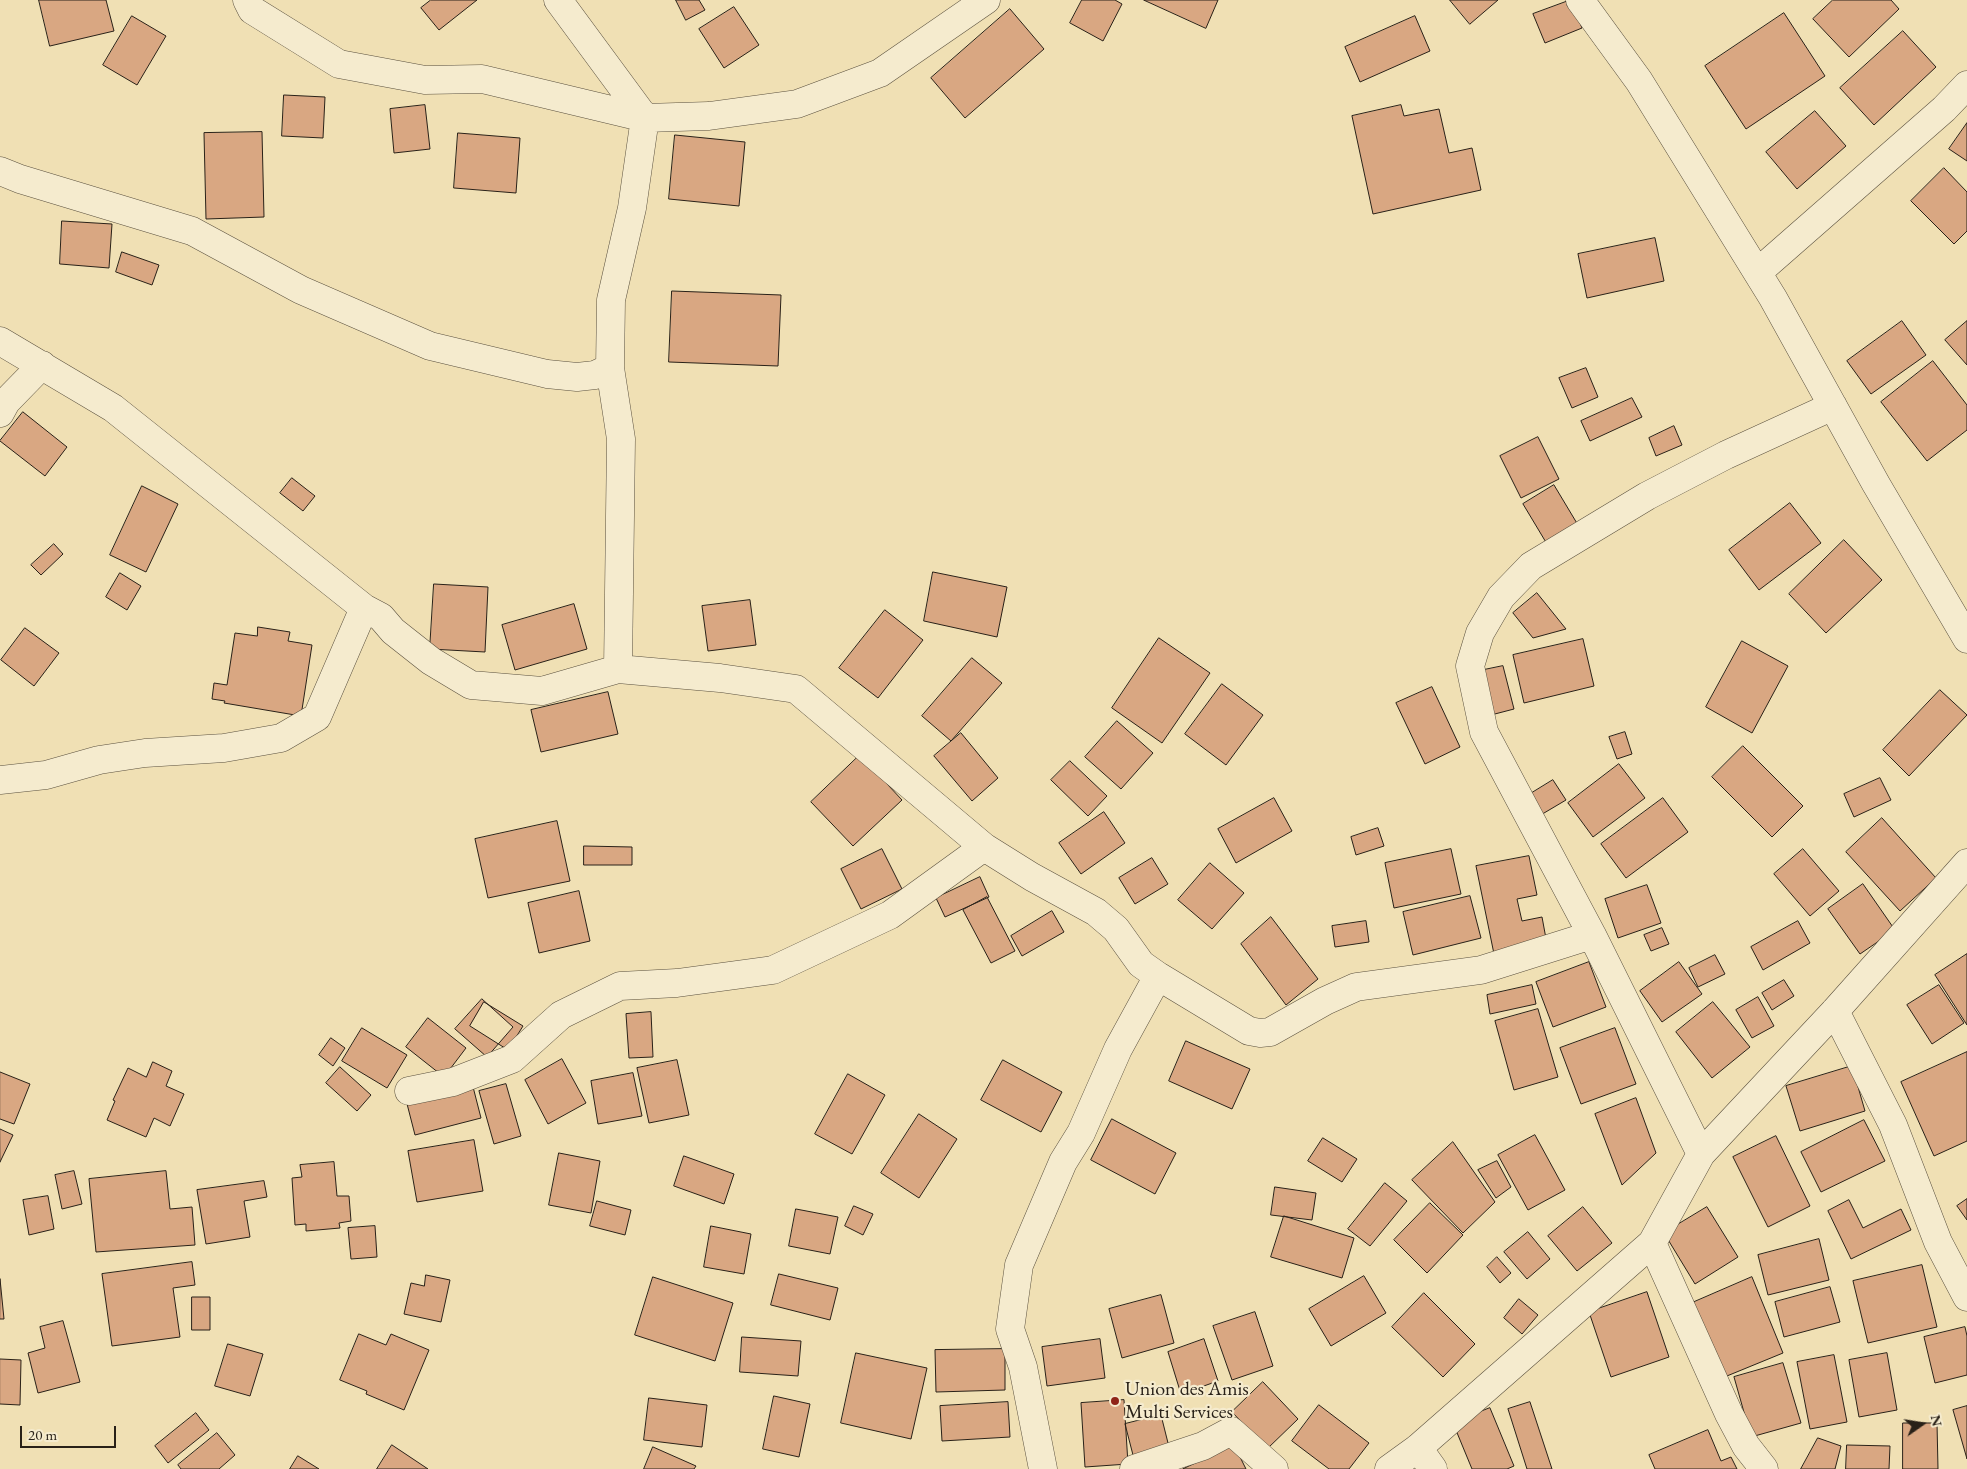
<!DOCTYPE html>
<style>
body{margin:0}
#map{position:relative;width:1967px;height:1469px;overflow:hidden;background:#f0e0b4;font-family:"EB Garamond",serif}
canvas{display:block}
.north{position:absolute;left:1897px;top:1399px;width:50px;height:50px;-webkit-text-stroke:4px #f5ebce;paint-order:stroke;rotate:77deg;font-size:14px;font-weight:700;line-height:20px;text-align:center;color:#292118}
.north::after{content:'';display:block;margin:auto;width:18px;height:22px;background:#292118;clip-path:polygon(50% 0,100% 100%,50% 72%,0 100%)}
.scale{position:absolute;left:20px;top:1426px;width:96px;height:22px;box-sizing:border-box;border:2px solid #292118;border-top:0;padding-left:6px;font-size:15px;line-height:18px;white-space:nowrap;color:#292118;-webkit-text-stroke:4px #f5ebce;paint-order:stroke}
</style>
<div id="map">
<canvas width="1967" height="1469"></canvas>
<div class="north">N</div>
<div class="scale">20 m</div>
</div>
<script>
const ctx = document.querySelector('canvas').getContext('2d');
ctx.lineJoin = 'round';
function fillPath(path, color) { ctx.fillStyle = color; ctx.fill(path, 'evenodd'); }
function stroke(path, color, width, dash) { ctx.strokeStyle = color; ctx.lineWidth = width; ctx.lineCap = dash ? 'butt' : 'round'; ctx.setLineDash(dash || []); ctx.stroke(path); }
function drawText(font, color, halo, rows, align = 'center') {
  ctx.font = font + ' "EB Garamond",serif'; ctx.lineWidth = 4.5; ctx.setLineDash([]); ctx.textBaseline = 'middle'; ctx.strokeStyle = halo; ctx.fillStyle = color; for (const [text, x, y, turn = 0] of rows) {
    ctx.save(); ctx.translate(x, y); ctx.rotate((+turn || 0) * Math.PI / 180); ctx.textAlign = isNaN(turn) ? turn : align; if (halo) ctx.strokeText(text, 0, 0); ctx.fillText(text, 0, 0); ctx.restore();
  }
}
const building = new Path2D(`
 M 39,0 L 106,0 L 114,31 L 50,46 Z
 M 431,0 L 477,0 L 439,30 L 421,8 Z
 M 676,0 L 699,0 L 705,10 L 686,20 Z
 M 1082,0 L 1115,0 L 1122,4 L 1103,41 L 1070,23 Z
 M 1144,0 L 1218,0 L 1206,28 Z
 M 1450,0 L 1498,0 L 1470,24 Z
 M 1571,0 L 1582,28 L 1545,43 L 1533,14 Z
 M 1833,0 L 1891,0 L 1899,9 L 1849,57 L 1813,19 Z
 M 734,7 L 759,45 L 724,68 L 699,29 Z
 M 1010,9 L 1044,49 L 965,118 L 931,78 Z
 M 1784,13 L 1825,76 L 1746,129 L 1705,66 Z
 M 132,16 L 166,36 L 137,85 L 103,65 Z
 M 1415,16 L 1430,51 L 1360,82 L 1345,47 Z
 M 1903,31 L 1936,67 L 1874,125 L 1840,88 Z
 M 284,95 L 325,97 L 323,138 L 282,136 Z
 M 425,105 L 430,149 L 394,153 L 390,109 Z
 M 1401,105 L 1404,116 L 1439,109 L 1449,153 L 1472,148 L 1481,190 L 1373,214 L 1352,116 Z
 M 1815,111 L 1846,146 L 1797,189 L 1766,152 Z
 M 1967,123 L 1967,161 L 1949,149 Z
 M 262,132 L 264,217 L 206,219 L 204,133 Z
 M 458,133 L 520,138 L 516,193 L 454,188 Z
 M 675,135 L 745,142 L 739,206 L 669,199 Z
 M 1944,168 L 1967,192 L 1967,231 L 1954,244 L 1911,201 Z
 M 62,221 L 112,224 L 109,268 L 60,264 Z
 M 1655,238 L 1664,281 L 1587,298 L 1578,254 Z
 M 122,252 L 159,265 L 152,285 L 116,272 Z
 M 672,291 L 781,295 L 778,366 L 669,362 Z
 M 1902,321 L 1926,355 L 1871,394 L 1847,361 Z
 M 1967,321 L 1967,365 L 1945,340 Z
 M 1933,361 L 1967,405 L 1967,430 L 1927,461 L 1881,402 Z
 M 1586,368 L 1598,397 L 1572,408 L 1559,378 Z
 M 1632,398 L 1642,417 L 1590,441 L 1581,421 Z
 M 23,412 L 67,447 L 45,476 L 0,441 Z
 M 1674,426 L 1682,445 L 1656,456 L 1649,438 Z
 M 1538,437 L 1559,479 L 1521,498 L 1500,456 Z
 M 292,478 L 315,496 L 303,511 L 280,493 Z
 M 1554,485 L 1578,525 L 1547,544 L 1523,504 Z
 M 142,486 L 178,504 L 146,572 L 110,555 Z
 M 1790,503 L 1821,543 L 1759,590 L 1729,550 Z
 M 1844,540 L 1882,580 L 1826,633 L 1789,594 Z
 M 54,544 L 63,554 L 41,575 L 31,565 Z
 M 933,572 L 1007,587 L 997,637 L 924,621 Z
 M 120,573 L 141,586 L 127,610 L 106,597 Z
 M 434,584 L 488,587 L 485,652 L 430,649 Z
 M 1537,593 L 1566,629 L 1533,638 L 1513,613 Z
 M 750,600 L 756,645 L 708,651 L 702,606 Z
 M 574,604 L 587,649 L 515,670 L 502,625 Z
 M 885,610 L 923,640 L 878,698 L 839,668 Z
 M 258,627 L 290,632 L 288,641 L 312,645 L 301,716 L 224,703 L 225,701 L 212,699 L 214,683 L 227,685 L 235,633 L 257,636 Z
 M 25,628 L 59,653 L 34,686 L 1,660 Z
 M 1159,638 L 1210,673 L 1162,743 L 1112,708 Z
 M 1583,639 L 1594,686 L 1524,703 L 1513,655 Z
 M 1742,641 L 1788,666 L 1752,733 L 1706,707 Z
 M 972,658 L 1002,683 L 951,741 L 922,716 Z
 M 1503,666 L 1514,709 L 1491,715 L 1479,671 Z
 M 1222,684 L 1263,715 L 1226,765 L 1185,734 Z
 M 1432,687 L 1460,747 L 1425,764 L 1396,703 Z
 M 1940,690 L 1967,715 L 1909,776 L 1883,750 Z
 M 608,692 L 618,734 L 541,752 L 531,710 Z
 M 1117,721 L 1153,753 L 1121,789 L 1085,757 Z
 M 1625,732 L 1632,754 L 1617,759 L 1609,737 Z
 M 961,733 L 998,778 L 972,801 L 934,756 Z
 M 1743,746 L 1803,806 L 1772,837 L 1712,777 Z
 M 860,755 L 902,800 L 853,846 L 811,802 Z
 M 1070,761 L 1107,796 L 1088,816 L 1051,780 Z
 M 1619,764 L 1645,798 L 1593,837 L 1568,803 Z
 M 1880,778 L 1891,800 L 1854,817 L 1844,794 Z
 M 1553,780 L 1566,800 L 1539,816 L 1527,796 Z
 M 1274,798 L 1292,831 L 1236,863 L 1218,829 Z
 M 1663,798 L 1688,832 L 1626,878 L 1601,844 Z
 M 1104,812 L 1125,843 L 1081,874 L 1059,843 Z
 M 1882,818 L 1936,878 L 1900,911 L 1846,852 Z
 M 557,821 L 570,881 L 488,898 L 475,839 Z
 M 1378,828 L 1384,846 L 1356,855 L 1351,837 Z
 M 584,846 L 632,847 L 632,865 L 584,865 Z
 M 882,849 L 902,889 L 861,909 L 841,869 Z
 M 1451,849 L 1461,894 L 1394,908 L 1385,863 Z
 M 1803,849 L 1839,891 L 1810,916 L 1774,874 Z
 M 1529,856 L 1537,895 L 1517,899 L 1522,921 L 1542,917 L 1547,944 L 1494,954 L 1476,866 Z
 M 1152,858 L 1168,884 L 1135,904 L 1119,878 Z
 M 1210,863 L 1244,893 L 1212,929 L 1178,900 Z
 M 980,877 L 989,897 L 945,917 L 936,898 Z
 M 1863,884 L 1895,930 L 1860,954 L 1828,909 Z
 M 1647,885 L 1661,923 L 1618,938 L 1605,899 Z
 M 579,891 L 590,941 L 539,953 L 528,903 Z
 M 1470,896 L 1481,938 L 1413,955 L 1403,912 Z
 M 987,897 L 1015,951 L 991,963 L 963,910 Z
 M 1052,911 L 1064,932 L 1022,956 L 1011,936 Z
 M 1271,917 L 1318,979 L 1286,1005 L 1241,944 Z
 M 1366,921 L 1369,942 L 1335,947 L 1332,926 Z
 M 1798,921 L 1810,943 L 1763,970 L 1751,947 Z
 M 1662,928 L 1669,944 L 1651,951 L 1644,935 Z
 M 1967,954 L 1967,1025 L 1935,975 Z
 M 1715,955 L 1725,974 L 1698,987 L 1689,968 Z
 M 1589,962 L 1606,1007 L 1553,1027 L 1536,982 Z
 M 1679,962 L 1702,994 L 1662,1022 L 1640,991 Z
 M 1784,980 L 1794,996 L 1772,1010 L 1762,993 Z
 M 1532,985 L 1536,1004 L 1490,1014 L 1487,995 Z
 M 1939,985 L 1964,1023 L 1932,1044 L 1907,1005 Z
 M 1758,997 L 1774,1026 L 1752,1038 L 1736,1010 Z
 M 482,999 L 513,1027 L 487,1057 L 455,1029 Z
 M 484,1002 L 523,1026 L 508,1050 L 470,1026 Z
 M 1713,1002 L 1750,1047 L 1712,1078 L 1676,1032 Z
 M 1538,1009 L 1558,1077 L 1514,1090 L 1495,1021 Z
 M 651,1012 L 653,1057 L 629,1058 L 626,1014 Z
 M 428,1018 L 466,1048 L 444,1077 L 406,1047 Z
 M 362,1028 L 407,1055 L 387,1088 L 342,1061 Z
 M 1615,1028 L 1636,1084 L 1581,1104 L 1560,1048 Z
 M 331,1038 L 345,1048 L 333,1066 L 319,1055 Z
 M 1186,1041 L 1250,1069 L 1232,1109 L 1169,1081 Z
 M 1967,1052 L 1967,1141 L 1934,1156 L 1901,1082 Z
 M 562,1059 L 586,1103 L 548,1124 L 525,1080 Z
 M 677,1060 L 689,1115 L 649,1123 L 637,1068 Z
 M 1003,1060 L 1062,1092 L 1041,1132 L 981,1100 Z
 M 153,1062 L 172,1071 L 166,1086 L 184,1094 L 170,1126 L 154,1118 L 146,1137 L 107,1120 L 115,1101 L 113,1100 L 128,1068 L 146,1077 Z
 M 1852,1066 L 1865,1111 L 1800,1131 L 1786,1086 Z
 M 340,1067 L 371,1095 L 357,1111 L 326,1083 Z
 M 0,1072 L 30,1084 L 14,1124 L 0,1119 Z
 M 633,1073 L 642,1116 L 598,1124 L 591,1081 Z
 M 848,1074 L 885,1095 L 852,1154 L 815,1134 Z
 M 471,1079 L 481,1118 L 415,1135 L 405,1096 Z
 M 506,1084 L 521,1136 L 494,1144 L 479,1091 Z
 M 1636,1098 L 1656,1153 L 1622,1185 L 1595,1114 Z
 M 919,1114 L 957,1139 L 919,1198 L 881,1173 Z
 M 1112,1119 L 1176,1153 L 1155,1194 L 1091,1160 Z
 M 1864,1120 L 1885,1161 L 1821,1192 L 1801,1152 Z
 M 0,1129 L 13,1135 L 0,1162 Z
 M 1535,1135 L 1565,1190 L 1528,1210 L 1498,1155 Z
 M 1776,1136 L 1810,1206 L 1768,1227 L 1733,1157 Z
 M 1323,1138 L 1357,1159 L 1342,1182 L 1308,1161 Z
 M 474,1140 L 483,1191 L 417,1202 L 408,1151 Z
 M 1453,1142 L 1495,1202 L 1463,1233 L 1412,1180 Z
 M 559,1153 L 600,1161 L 591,1213 L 549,1205 Z
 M 684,1156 L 734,1174 L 724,1204 L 674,1186 Z
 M 1497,1161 L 1511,1187 L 1496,1198 L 1478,1170 Z
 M 334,1162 L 337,1196 L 349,1196 L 351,1221 L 339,1223 L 340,1228 L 306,1231 L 306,1224 L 295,1225 L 292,1178 L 302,1177 L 300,1165 Z
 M 74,1171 L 82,1204 L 62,1209 L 55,1175 Z
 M 166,1171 L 170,1209 L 192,1207 L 195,1245 L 96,1252 L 89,1179 Z
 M 264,1181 L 267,1197 L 244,1201 L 250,1237 L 206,1244 L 197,1190 Z
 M 1385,1183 L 1407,1201 L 1370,1246 L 1348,1229 Z
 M 1275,1187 L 1316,1193 L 1312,1220 L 1271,1215 Z
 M 48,1196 L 54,1229 L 29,1235 L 23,1200 Z
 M 1967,1199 L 1967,1220 L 1957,1206 Z
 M 1849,1200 L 1863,1228 L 1901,1209 L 1911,1230 L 1851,1259 L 1828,1211 Z
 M 597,1201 L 631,1210 L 625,1235 L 590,1226 Z
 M 1430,1203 L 1463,1235 L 1427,1273 L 1394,1240 Z
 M 854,1206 L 873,1214 L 863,1235 L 845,1226 Z
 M 1583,1207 L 1612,1243 L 1577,1271 L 1548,1236 Z
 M 1707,1207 L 1738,1257 L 1695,1284 L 1664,1233 Z
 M 796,1209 L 838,1217 L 830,1254 L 789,1246 Z
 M 1284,1216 L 1354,1238 L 1342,1278 L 1271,1257 Z
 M 375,1226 L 377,1257 L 351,1259 L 348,1228 Z
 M 711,1226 L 751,1234 L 744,1274 L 704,1267 Z
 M 1528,1232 L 1550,1259 L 1527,1279 L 1504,1252 Z
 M 1819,1239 L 1829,1280 L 1768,1295 L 1758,1255 Z
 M 1497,1257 L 1511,1273 L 1500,1283 L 1487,1267 Z
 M 192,1262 L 195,1285 L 173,1288 L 180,1337 L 112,1346 L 102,1274 Z
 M 1922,1265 L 1937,1327 L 1868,1343 L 1853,1281 Z
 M 779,1274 L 838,1288 L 830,1320 L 771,1305 Z
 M 426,1275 L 450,1280 L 441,1322 L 404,1314 L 411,1283 L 424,1286 Z
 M 1364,1276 L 1386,1313 L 1331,1346 L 1309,1309 Z
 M 653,1277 L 733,1303 L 715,1361 L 635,1335 Z
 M 1752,1277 L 1783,1353 L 1722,1378 L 1692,1303 Z
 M 0,1279 L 4,1319 L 0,1319 Z
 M 1830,1287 L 1840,1322 L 1784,1337 L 1775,1302 Z
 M 1647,1292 L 1669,1357 L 1611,1377 L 1589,1312 Z
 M 1424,1293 L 1475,1344 L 1443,1377 L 1392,1327 Z
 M 1161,1295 L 1174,1343 L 1122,1358 L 1109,1309 Z
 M 192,1297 L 210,1297 L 210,1330 L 192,1330 Z
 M 1519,1299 L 1538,1315 L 1522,1334 L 1504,1318 Z
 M 1255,1312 L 1273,1366 L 1232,1380 L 1213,1326 Z
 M 63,1321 L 80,1382 L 38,1393 L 28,1353 L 45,1348 L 40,1327 Z
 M 1965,1327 L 1967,1336 L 1967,1375 L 1935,1383 L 1924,1337 Z
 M 359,1334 L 386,1345 L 391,1334 L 429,1350 L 404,1410 L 366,1394 L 367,1391 L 340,1380 Z
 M 742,1337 L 801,1341 L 798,1376 L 740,1372 Z
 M 1100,1339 L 1105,1378 L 1047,1386 L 1042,1347 Z
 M 1204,1339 L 1218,1381 L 1181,1394 L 1168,1352 Z
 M 228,1344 L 263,1354 L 250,1396 L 215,1386 Z
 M 1005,1349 L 1005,1390 L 936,1392 L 935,1350 Z
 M 856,1353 L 927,1368 L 911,1439 L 841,1423 Z
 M 1887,1353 L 1897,1410 L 1859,1417 L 1849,1360 Z
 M 1834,1355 L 1847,1422 L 1810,1429 L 1797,1362 Z
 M 0,1359 L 21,1360 L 20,1405 L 0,1404 Z
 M 1783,1363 L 1801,1423 L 1751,1437 L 1734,1377 Z
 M 1263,1382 L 1298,1419 L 1267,1449 L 1232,1412 Z
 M 774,1396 L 810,1404 L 799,1457 L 763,1449 Z
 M 649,1398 L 707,1405 L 702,1447 L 644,1440 Z
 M 1124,1400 L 1128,1464 L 1085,1467 L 1081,1403 Z
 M 1008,1402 L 1010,1437 L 942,1441 L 940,1406 Z
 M 1530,1402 L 1552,1469 L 1527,1469 L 1508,1409 Z
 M 1319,1405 L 1369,1443 L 1349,1469 L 1329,1469 L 1292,1441 Z
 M 1967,1406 L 1967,1459 L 1953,1410 Z
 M 1490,1408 L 1514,1466 L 1507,1469 L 1472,1469 L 1453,1423 Z
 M 196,1413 L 209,1430 L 168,1463 L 155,1446 Z
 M 1161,1415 L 1169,1447 L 1133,1455 L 1125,1424 Z
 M 1903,1423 L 1937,1423 L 1938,1469 L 1903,1469 Z
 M 1708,1430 L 1721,1461 L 1731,1457 L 1737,1469 L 1655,1469 L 1649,1455 Z
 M 217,1433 L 235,1455 L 219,1469 L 181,1469 L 178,1465 Z
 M 1818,1438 L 1841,1446 L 1835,1469 L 1801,1469 Z
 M 392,1445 L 428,1469 L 377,1469 Z
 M 1234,1445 L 1246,1469 L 1183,1469 Z
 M 1847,1445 L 1890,1446 L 1889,1469 L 1846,1469 Z
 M 653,1447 L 696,1466 L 694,1469 L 644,1469 Z
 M 298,1456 L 319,1469 L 290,1469 Z`);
const minor = new Path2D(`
 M 247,0 L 252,10 L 339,64 L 425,80 L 482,79 L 645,118 L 709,116 L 797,104 L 880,73 L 986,0
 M 1580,0 L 1639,81 L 1773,298 L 1876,484 L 1967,639
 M 0,171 L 20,179 L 192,231 L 301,290 L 430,346 L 547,374 L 577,377 L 595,375 L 610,368 L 611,300 L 632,208 L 645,118 L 558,0
 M 1758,272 L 1944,109 L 1967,85
 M 0,341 L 113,408 L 364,608 L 381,617 L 393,631 L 431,661 L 471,685 L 542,691 L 618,669 L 720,678 L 796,689 L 984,847
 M 610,368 L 621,439 L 618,669
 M 0,413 L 6,402 L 42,365
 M 0,780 L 46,775 L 99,760 L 145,753 L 224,748 L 281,738 L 317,717 L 364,608
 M 1835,1011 L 1893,1125 L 1938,1242 L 1967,1297
 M 409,1091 L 453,1082 L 512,1059 L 561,1015 L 620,986 L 677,983 L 773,970 L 890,915 L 984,847 L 1032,877 L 1096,912 L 1116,929 L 1141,964 L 1158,976
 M 1701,1154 L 1592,935 L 1484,732 L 1470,666 L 1480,633 L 1501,597 L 1531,566 L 1647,496 L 1726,455 L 1833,406
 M 1652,1243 L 1729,1414 L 1746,1446 L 1764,1469
 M 1418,1448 L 1433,1469
 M 1043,1469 L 1023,1367 L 1010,1329 L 1019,1265 L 1063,1162 L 1081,1133 L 1118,1049 L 1158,976 L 1249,1031 L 1260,1033 L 1270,1032 L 1325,1001 L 1356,987 L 1481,970 L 1592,935
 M 1134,1469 L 1203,1446 L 1231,1431 L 1274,1469
 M 1389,1469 L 1418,1448 L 1652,1243 L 1701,1154 L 1835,1011 L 1967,863`);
const markers = [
 [1115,1401,5,"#8f2418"]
];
const poiNames = [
 ["Union des Amis",1125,1390],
 ["Multi Services",1125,1413]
];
fillPath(building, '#d9a782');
stroke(building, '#292118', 1);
stroke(minor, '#5b513f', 29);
stroke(minor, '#f5ebce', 28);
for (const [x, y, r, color] of markers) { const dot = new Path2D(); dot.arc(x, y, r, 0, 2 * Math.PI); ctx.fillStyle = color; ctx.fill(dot); stroke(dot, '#f5ebce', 2); }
drawText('20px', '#292118', '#f5ebce', poiNames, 'left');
</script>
